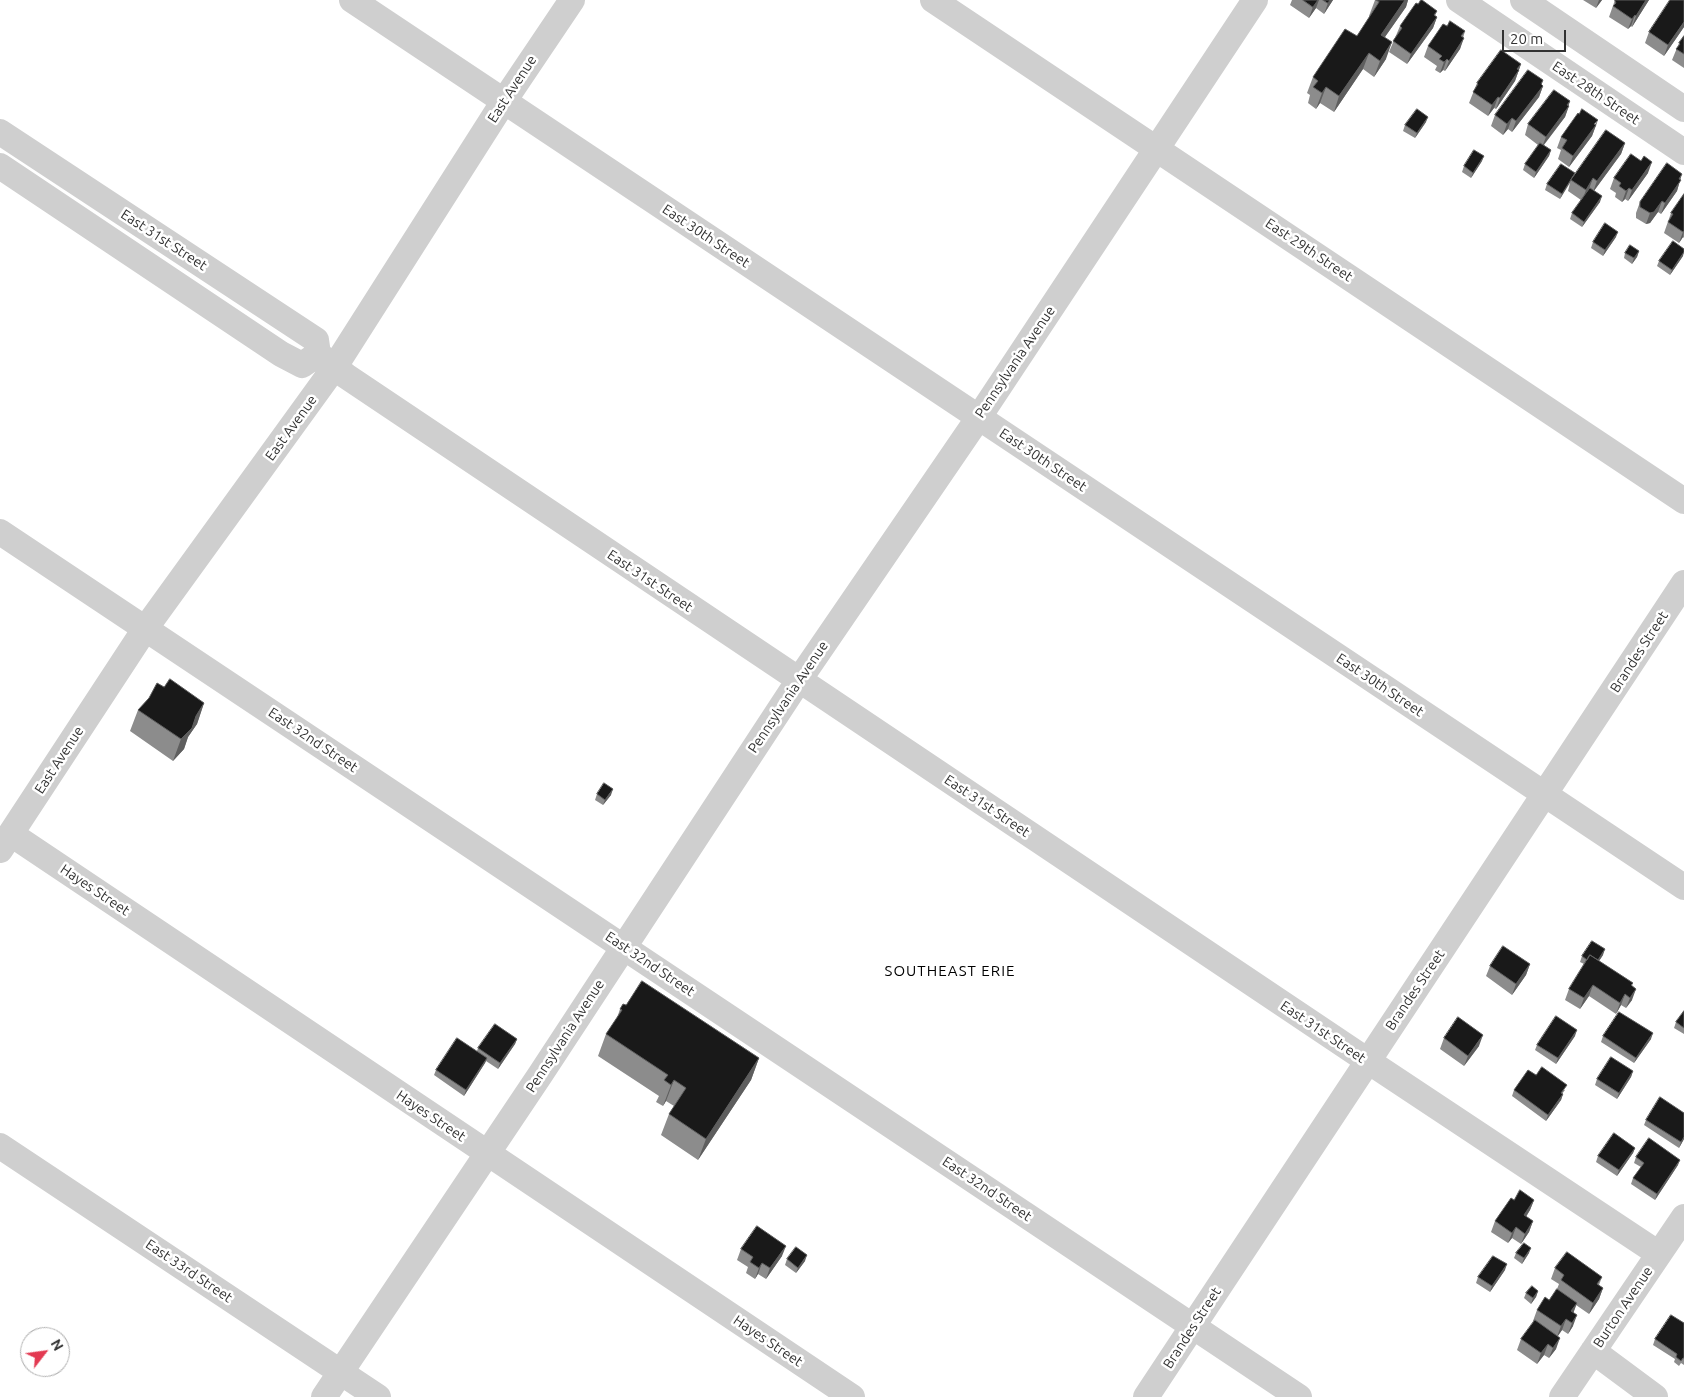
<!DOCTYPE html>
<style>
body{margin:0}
#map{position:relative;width:1684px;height:1397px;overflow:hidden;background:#fff;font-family:Ubuntu,sans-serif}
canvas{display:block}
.north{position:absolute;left:20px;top:1327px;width:50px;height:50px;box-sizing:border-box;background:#fff;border:1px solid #adadad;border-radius:50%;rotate:60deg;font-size:14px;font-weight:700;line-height:20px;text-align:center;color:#323232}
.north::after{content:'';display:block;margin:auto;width:18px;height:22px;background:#e33a52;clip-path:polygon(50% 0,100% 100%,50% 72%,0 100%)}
.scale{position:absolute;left:1502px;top:30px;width:64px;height:22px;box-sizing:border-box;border:2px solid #323232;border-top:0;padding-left:6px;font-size:15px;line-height:18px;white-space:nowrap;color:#323232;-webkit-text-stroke:4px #fff;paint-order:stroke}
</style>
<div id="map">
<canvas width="1684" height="1397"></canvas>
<div class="north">N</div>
<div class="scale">20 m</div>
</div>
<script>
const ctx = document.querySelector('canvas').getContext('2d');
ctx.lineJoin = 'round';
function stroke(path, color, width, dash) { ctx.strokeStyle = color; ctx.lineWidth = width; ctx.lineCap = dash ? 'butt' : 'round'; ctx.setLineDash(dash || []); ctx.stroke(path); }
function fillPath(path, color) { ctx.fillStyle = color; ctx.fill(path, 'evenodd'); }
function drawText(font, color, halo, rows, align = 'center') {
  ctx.font = font + ' Ubuntu,sans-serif'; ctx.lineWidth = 5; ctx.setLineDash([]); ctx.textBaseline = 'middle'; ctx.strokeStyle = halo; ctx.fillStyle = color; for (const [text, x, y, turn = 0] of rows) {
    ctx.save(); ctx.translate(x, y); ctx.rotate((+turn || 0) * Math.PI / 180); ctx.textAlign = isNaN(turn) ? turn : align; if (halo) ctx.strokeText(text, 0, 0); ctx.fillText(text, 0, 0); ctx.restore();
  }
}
const minor = new Path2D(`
 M 352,0 L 1684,887
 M 933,0 L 1684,501
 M 1459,0 L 1684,152
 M 1523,0 L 1684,109
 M 0,132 L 316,340 L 318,354 L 302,365 L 281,354 L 0,166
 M 318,354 L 346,376 L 1368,1061 L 1659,1254
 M 0,532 L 1299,1397
 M 11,834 L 852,1397
 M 0,850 L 145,629 L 334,368 L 504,101 L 572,0
 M 0,1146 L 378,1397
 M 1593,1351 L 1655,1397
 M 324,1397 L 540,1075 L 799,680 L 979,417 L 1255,0
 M 1146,1397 C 1324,1125 1506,855 1684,583
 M 1562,1397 L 1684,1217`);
const wall = new Path2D(`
 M 1292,0 L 1333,0 L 1324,14 L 1316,8 L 1309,18 L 1290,5 Z
 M 1375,0 L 1408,0 L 1406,7 L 1385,37 L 1386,59 L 1374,77 L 1363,69 L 1334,112 L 1320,103 L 1316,109 L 1308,103 L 1310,95 L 1307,93 L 1313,77 L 1357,36 L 1370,16 L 1369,16 Z
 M 1583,0 L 1602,0 L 1596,8 Z
 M 1615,0 L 1649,0 L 1632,27 L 1631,26 L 1628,29 L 1609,17 Z
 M 1418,4 L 1437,11 L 1435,16 L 1437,17 L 1433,28 L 1407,64 L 1389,52 L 1400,26 Z
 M 1447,26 L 1465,31 L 1460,49 L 1445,71 L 1443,70 L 1440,73 L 1435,70 L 1437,66 L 1424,57 L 1428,46 Z
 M 1684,27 L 1664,56 L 1645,43 L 1649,32 Z
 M 1684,36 L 1684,68 L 1672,60 L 1679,43 Z
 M 1521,64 L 1515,81 L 1496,109 L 1494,108 L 1488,116 L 1469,103 L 1477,83 Z
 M 1542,85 L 1543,86 L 1539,97 L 1512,132 L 1508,129 L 1503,135 L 1491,126 L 1495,115 Z
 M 1570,101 L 1565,117 L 1544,145 L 1551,150 L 1549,156 L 1534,178 L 1523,170 L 1525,164 L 1538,145 L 1525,135 L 1528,124 Z
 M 1426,122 L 1415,138 L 1403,131 L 1405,125 Z
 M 1596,125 L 1592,136 L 1569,167 L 1558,159 L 1561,150 L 1557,148 L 1561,137 Z
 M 1625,143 L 1621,154 L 1594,191 L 1600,202 L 1582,227 L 1570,219 L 1572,213 L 1581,200 L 1568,191 L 1570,183 L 1560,199 L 1545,190 L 1547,184 L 1575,173 L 1574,176 Z
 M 1482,161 L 1471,178 L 1462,172 L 1464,166 Z
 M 1648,173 L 1628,201 L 1625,199 L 1622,202 L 1615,197 L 1616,193 L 1610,189 L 1614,178 Z
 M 1680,180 L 1677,191 L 1661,214 L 1658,212 L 1650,223 L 1646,224 L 1636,218 L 1636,213 L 1640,202 Z
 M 1684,194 L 1684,238 L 1683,237 L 1679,243 L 1664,233 L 1671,213 Z
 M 1616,237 L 1603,256 L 1591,248 L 1593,242 Z
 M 1639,251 L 1637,257 L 1632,264 L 1624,258 L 1625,253 Z
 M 1683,256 L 1670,275 L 1657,266 L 1659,261 Z
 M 164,687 L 204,703 L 197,724 L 188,737 L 184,749 L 173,761 L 130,731 L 138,710 Z
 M 597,794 L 611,795 L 603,805 L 595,800 Z
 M 1603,955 L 1599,961 L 1633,983 L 1632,986 L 1632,1000 L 1626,1008 L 1621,1005 L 1616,1014 L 1589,996 L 1580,1009 L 1565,1000 L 1569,989 L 1584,964 L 1580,962 L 1582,956 Z
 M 1530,964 L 1526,975 L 1512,995 L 1486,976 L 1490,966 Z
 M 626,1005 L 759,1058 L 751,1080 L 698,1160 L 661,1135 L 669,1114 L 674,1106 L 666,1101 L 663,1106 L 656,1102 L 659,1096 L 598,1056 L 606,1034 L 617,1018 L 620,1009 Z
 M 1684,1011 L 1684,1034 L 1674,1028 L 1676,1022 Z
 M 1575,1036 L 1556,1064 L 1535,1050 L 1537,1045 Z
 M 1603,1036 L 1651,1039 L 1634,1063 L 1601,1042 Z
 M 1444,1038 L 1479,1046 L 1464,1066 L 1440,1049 Z
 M 517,1039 L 515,1044 L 498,1069 L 486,1061 L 485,1063 L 464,1096 L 434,1075 L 436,1070 L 477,1051 L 478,1048 Z
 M 1633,1071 L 1631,1077 L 1617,1099 L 1595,1085 L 1597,1079 Z
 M 1536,1075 L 1565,1090 L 1562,1094 L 1563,1094 L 1561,1100 L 1546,1121 L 1512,1096 L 1514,1090 Z
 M 1646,1120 L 1684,1139 L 1679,1148 L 1644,1125 Z
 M 1635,1148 L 1633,1153 L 1617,1176 L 1596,1162 L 1598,1156 Z
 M 1636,1157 L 1678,1165 L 1655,1200 L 1631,1184 L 1633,1178 L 1641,1167 L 1634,1163 Z
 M 1514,1200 L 1534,1200 L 1530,1210 L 1526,1217 L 1533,1221 L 1529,1232 L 1521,1244 L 1512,1238 L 1508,1243 L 1491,1232 L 1495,1221 Z
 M 741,1249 L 782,1256 L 766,1279 L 758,1274 L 755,1279 L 746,1273 L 748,1267 L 737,1260 Z
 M 1516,1253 L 1529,1253 L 1522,1264 L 1514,1258 Z
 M 787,1259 L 805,1261 L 796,1273 L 785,1265 Z
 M 1555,1268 L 1602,1277 L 1599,1285 L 1603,1288 L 1599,1299 L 1589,1314 L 1576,1305 L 1573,1313 L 1573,1326 L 1568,1334 L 1562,1330 L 1558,1336 L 1556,1349 L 1549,1358 L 1544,1355 L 1537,1364 L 1517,1350 L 1521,1339 L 1534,1321 L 1533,1321 L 1537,1310 L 1549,1300 L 1557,1289 L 1559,1284 L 1551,1279 Z
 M 1505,1270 L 1490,1292 L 1476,1283 L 1478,1277 Z
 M 1538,1291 L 1536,1297 L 1531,1304 L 1524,1298 L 1526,1293 Z
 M 1684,1323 L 1684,1365 L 1681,1363 L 1679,1366 L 1674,1362 L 1675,1359 L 1653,1345 L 1655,1339 Z`);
const shadedWall = new Path2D(`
 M 1318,0 L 1319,0 L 1316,8 L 1309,18 L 1313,7 Z
 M 1330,0 L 1333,0 L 1324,14 L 1328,3 Z
 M 1405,0 L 1408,0 L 1406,7 L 1375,51 L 1381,35 Z
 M 1599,0 L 1602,0 L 1596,8 Z
 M 1646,0 L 1649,0 L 1632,27 L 1636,16 Z
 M 1635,15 L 1631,26 L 1628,29 L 1632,19 Z
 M 1437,17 L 1433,28 L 1407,64 L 1411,54 Z
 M 1684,22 L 1684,27 L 1664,56 L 1668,45 Z
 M 1464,38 L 1460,49 L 1445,71 L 1449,61 Z
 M 1392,42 L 1386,59 L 1374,77 L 1380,61 Z
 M 1369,53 L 1363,69 L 1334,112 L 1339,96 Z
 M 1447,59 L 1443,70 L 1440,73 L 1444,62 Z
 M 1521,64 L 1515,81 L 1496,109 L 1500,98 Z
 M 1543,80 L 1540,90 L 1543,86 L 1539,97 L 1512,132 L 1516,121 Z
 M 1326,87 L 1320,103 L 1316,109 L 1322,93 Z
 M 1498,97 L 1494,108 L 1488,116 L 1492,105 Z
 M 1570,101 L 1567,109 L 1569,106 L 1565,117 L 1542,147 L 1546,137 Z
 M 1428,117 L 1426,122 L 1415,138 L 1417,133 Z
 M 1512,118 L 1508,129 L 1503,135 L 1507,124 Z
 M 1598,120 L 1592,136 L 1569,167 L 1573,156 Z
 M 1625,143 L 1621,154 L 1593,192 L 1597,181 Z
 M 1551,150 L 1549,156 L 1534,178 L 1536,172 Z
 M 1484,156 L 1482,161 L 1471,178 L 1473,173 Z
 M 1652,162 L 1648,173 L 1628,201 L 1632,190 Z
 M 1575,173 L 1573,179 L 1571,180 L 1560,199 L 1562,194 Z
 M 1682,174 L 1677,191 L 1661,214 L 1665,203 Z
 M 1593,178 L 1589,189 L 1582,201 L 1586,190 Z
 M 1629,188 L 1625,199 L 1622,202 L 1626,191 Z
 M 1602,196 L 1600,202 L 1582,227 L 1584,222 Z
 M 1662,201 L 1658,212 L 1650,223 L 1646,224 L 1650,213 Z
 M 1684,231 L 1683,237 L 1679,243 L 1683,232 Z
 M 1618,232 L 1616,237 L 1603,256 L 1605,250 Z
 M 1639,251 L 1637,257 L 1632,264 L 1634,258 Z
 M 1684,252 L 1683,256 L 1670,275 L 1672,270 Z
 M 204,703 L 197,724 L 188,737 L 184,749 L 173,761 L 181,739 Z
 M 613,789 L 611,795 L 603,805 L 605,800 Z
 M 1605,949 L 1603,955 L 1593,970 L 1595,964 Z
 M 1530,964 L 1526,975 L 1512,995 L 1516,984 Z
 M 1593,985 L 1589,996 L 1580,1009 L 1584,998 Z
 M 1636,989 L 1632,1000 L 1626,1008 L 1630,998 Z
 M 1625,994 L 1621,1005 L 1616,1014 L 1620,1003 Z
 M 1577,1030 L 1575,1036 L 1556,1064 L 1558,1058 Z
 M 1653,1033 L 1651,1039 L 1634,1063 L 1636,1058 Z
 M 1483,1035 L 1479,1046 L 1464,1066 L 1468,1056 Z
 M 517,1039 L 515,1044 L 498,1069 L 500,1063 Z
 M 487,1058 L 485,1063 L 464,1096 L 466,1090 Z
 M 759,1058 L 751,1080 L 698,1160 L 706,1139 Z
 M 1633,1071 L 1631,1077 L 1617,1099 L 1619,1093 Z
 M 674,1080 L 666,1101 L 663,1106 L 671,1085 Z
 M 1563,1094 L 1561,1100 L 1546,1121 L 1548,1115 Z
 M 1684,1137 L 1684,1139 L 1679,1148 L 1681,1142 Z
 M 1635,1148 L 1633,1153 L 1617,1176 L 1619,1170 Z
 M 1680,1160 L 1678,1165 L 1655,1200 L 1657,1194 Z
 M 1534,1200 L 1530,1210 L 1520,1226 L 1524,1215 Z
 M 1533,1221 L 1529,1232 L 1521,1244 L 1525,1234 Z
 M 1516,1227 L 1512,1238 L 1508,1243 L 1512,1233 Z
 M 786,1246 L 782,1256 L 766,1279 L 770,1268 Z
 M 1531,1248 L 1529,1253 L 1522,1264 L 1524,1258 Z
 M 807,1255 L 805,1261 L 796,1273 L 798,1268 Z
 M 762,1263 L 758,1274 L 755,1279 L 759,1268 Z
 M 1507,1264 L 1505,1270 L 1490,1292 L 1492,1286 Z
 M 1603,1288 L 1599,1299 L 1589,1314 L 1593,1303 Z
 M 1538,1291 L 1536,1297 L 1531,1304 L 1533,1298 Z
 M 1577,1303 L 1573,1314 L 1571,1311 Z
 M 1577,1315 L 1573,1326 L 1568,1334 L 1572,1323 Z
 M 1566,1319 L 1562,1330 L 1557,1337 L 1561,1326 Z
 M 1560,1338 L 1556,1349 L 1549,1358 L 1553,1348 Z
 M 1548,1344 L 1544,1355 L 1537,1364 L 1541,1353 Z`);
const building = new Path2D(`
 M 1303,0 L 1318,0 L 1313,7 Z
 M 1323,0 L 1330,0 L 1328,3 Z
 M 1376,0 L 1405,0 L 1381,35 L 1392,42 L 1380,61 L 1369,53 L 1339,96 L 1326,87 L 1322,93 L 1313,87 L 1318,81 L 1313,77 L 1345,29 L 1357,36 L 1379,2 Z
 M 1421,0 L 1422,0 L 1437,11 L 1434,15 L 1437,17 L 1411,54 L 1393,41 L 1402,28 L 1400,26 L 1416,3 L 1418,4 Z
 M 1615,0 L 1646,0 L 1636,16 L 1635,15 L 1632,19 L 1613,6 L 1616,3 L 1615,1 Z
 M 1670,0 L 1684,0 L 1684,22 L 1668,45 L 1649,32 Z
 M 1450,21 L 1465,31 L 1461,36 L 1464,38 L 1449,61 L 1447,59 L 1444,62 L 1439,59 L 1442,56 L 1428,46 L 1443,24 L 1447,26 Z
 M 1684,36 L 1684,54 L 1676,49 L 1680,44 L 1679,43 Z
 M 1501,50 L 1521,64 L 1517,69 L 1519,70 L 1500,98 L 1498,97 L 1492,105 L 1473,92 L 1478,84 L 1477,83 Z
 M 1528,70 L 1543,80 L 1541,84 L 1543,86 L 1516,121 L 1512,118 L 1507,124 L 1495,115 Z
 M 1554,90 L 1570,101 L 1567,105 L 1569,106 L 1546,137 L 1528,124 Z
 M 1417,109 L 1428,117 L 1417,133 L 1405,125 Z
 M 1582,109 L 1598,120 L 1594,124 L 1596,125 L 1573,156 L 1562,148 L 1567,140 L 1561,137 L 1578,113 L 1579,114 Z
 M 1606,130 L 1625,143 L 1597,181 L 1593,178 L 1586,190 L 1571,180 Z
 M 1540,143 L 1551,150 L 1536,172 L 1525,164 Z
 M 1474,150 L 1484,156 L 1473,173 L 1464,166 Z
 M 1631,154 L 1641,161 L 1644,156 L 1652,162 L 1632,190 L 1629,188 L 1626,191 L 1619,186 L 1621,183 L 1614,178 Z
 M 1667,163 L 1682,174 L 1679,179 L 1681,180 L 1665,203 L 1662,201 L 1654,212 L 1650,213 L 1640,207 L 1640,202 Z
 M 1561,164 L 1575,173 L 1562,194 L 1547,184 Z
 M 1590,188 L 1602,196 L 1584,222 L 1572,213 Z
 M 1684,194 L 1684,231 L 1683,232 L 1668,222 L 1673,214 L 1671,213 Z
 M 1605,223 L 1618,232 L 1605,250 L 1593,242 Z
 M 1673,241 L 1684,249 L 1684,252 L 1672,270 L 1659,261 Z
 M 1630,245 L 1639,251 L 1634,258 L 1625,253 Z
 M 170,679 L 204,703 L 196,716 L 192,728 L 181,739 L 138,710 L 149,698 L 157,683 L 164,687 Z
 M 604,783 L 613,789 L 605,800 L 597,794 Z
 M 1592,941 L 1605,949 L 1598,960 L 1590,955 L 1587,960 L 1582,956 Z
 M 1503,946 L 1530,964 L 1516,984 L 1490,966 Z
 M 1590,955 L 1633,983 L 1631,985 L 1636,989 L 1630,998 L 1625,994 L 1620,1003 L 1593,985 L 1584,998 L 1569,989 Z
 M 642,981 L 759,1058 L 706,1139 L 669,1114 L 686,1088 L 674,1080 L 671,1085 L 664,1080 L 668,1075 L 606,1034 L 622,1010 L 620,1009 L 623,1004 L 626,1005 Z
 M 1684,1011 L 1684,1028 L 1676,1022 Z
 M 1619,1012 L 1653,1033 L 1636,1058 L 1603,1036 Z
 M 1556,1016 L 1577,1030 L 1558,1058 L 1537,1045 Z
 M 1458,1017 L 1483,1035 L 1468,1056 L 1444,1038 Z
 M 495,1024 L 517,1039 L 500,1063 L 478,1048 Z
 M 457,1038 L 487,1058 L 466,1090 L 436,1070 Z
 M 1611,1057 L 1633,1071 L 1619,1093 L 1597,1079 Z
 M 1542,1067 L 1567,1085 L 1561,1093 L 1563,1094 L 1548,1115 L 1514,1090 L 1528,1070 L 1536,1075 Z
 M 1660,1097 L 1684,1113 L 1684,1137 L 1681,1142 L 1646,1120 Z
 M 1614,1133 L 1635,1148 L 1619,1170 L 1598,1156 Z
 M 1649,1138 L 1680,1160 L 1657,1194 L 1633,1178 L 1644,1163 L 1636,1157 Z
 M 1520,1190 L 1534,1200 L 1524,1215 L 1533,1221 L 1525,1234 L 1516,1227 L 1512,1233 L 1495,1221 L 1511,1198 L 1514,1200 Z
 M 757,1226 L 786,1246 L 770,1268 L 762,1263 L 759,1268 L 750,1262 L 753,1257 L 741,1249 Z
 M 1524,1243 L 1531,1248 L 1524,1258 L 1516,1253 Z
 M 796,1247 L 807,1255 L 798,1268 L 787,1259 Z
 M 1567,1252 L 1602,1277 L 1597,1284 L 1603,1288 L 1593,1303 L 1561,1280 L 1564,1275 L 1555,1268 Z
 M 1493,1256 L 1507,1264 L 1492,1286 L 1478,1277 Z
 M 1532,1286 L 1538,1291 L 1533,1298 L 1526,1293 Z
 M 1557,1289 L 1577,1303 L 1571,1311 L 1577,1315 L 1572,1323 L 1566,1319 L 1561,1326 L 1537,1310 L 1545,1297 L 1549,1300 Z
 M 1671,1315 L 1684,1323 L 1684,1358 L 1683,1358 L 1681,1361 L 1676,1357 L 1677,1354 L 1655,1339 Z
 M 1535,1320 L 1560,1338 L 1553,1348 L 1548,1344 L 1541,1353 L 1521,1339 Z`);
const streetNames = [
 ["East Avenue",512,89,-57],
 ["East 28th Street",1596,93,34],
 ["East 30th Street",706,236,34],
 ["East 31st Street",164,240,33],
 ["East 29th Street",1309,250,34],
 ["Pennsylvania Avenue",1015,362,-56],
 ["East Avenue",291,428,-54],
 ["East 30th Street",1043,460,34],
 ["East 31st Street",650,581,34],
 ["Brandes Street",1639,652,-57],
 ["East 30th Street",1380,685,34],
 ["Pennsylvania Avenue",788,697,-56],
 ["East 32nd Street",313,740,34],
 ["East Avenue",59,760,-57],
 ["East 31st Street",987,806,34],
 ["Hayes Street",95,890,34],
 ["East 32nd Street",650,964,34],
 ["Brandes Street",1415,990,-56],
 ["East 31st Street",1323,1032,34],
 ["Pennsylvania Avenue",565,1036,-57],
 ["Hayes Street",431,1116,34],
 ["East 32nd Street",987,1189,34],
 ["East 33rd Street",189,1271,34],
 ["Burton Avenue",1623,1307,-56],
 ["Brandes Street",1192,1328,-57],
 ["Hayes Street",768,1341,34]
];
const neighbourhoodNames = [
 ["SOUTHEAST ERIE",950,971]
];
stroke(minor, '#cfcfcf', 26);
fillPath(wall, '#8c8c8c');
fillPath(shadedWall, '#5e5e5e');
fillPath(building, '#191919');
stroke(building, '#5e5e5e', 1);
drawText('14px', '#323232', '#fff', streetNames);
ctx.letterSpacing = '1px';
drawText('15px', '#000', '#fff', neighbourhoodNames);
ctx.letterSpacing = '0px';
</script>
